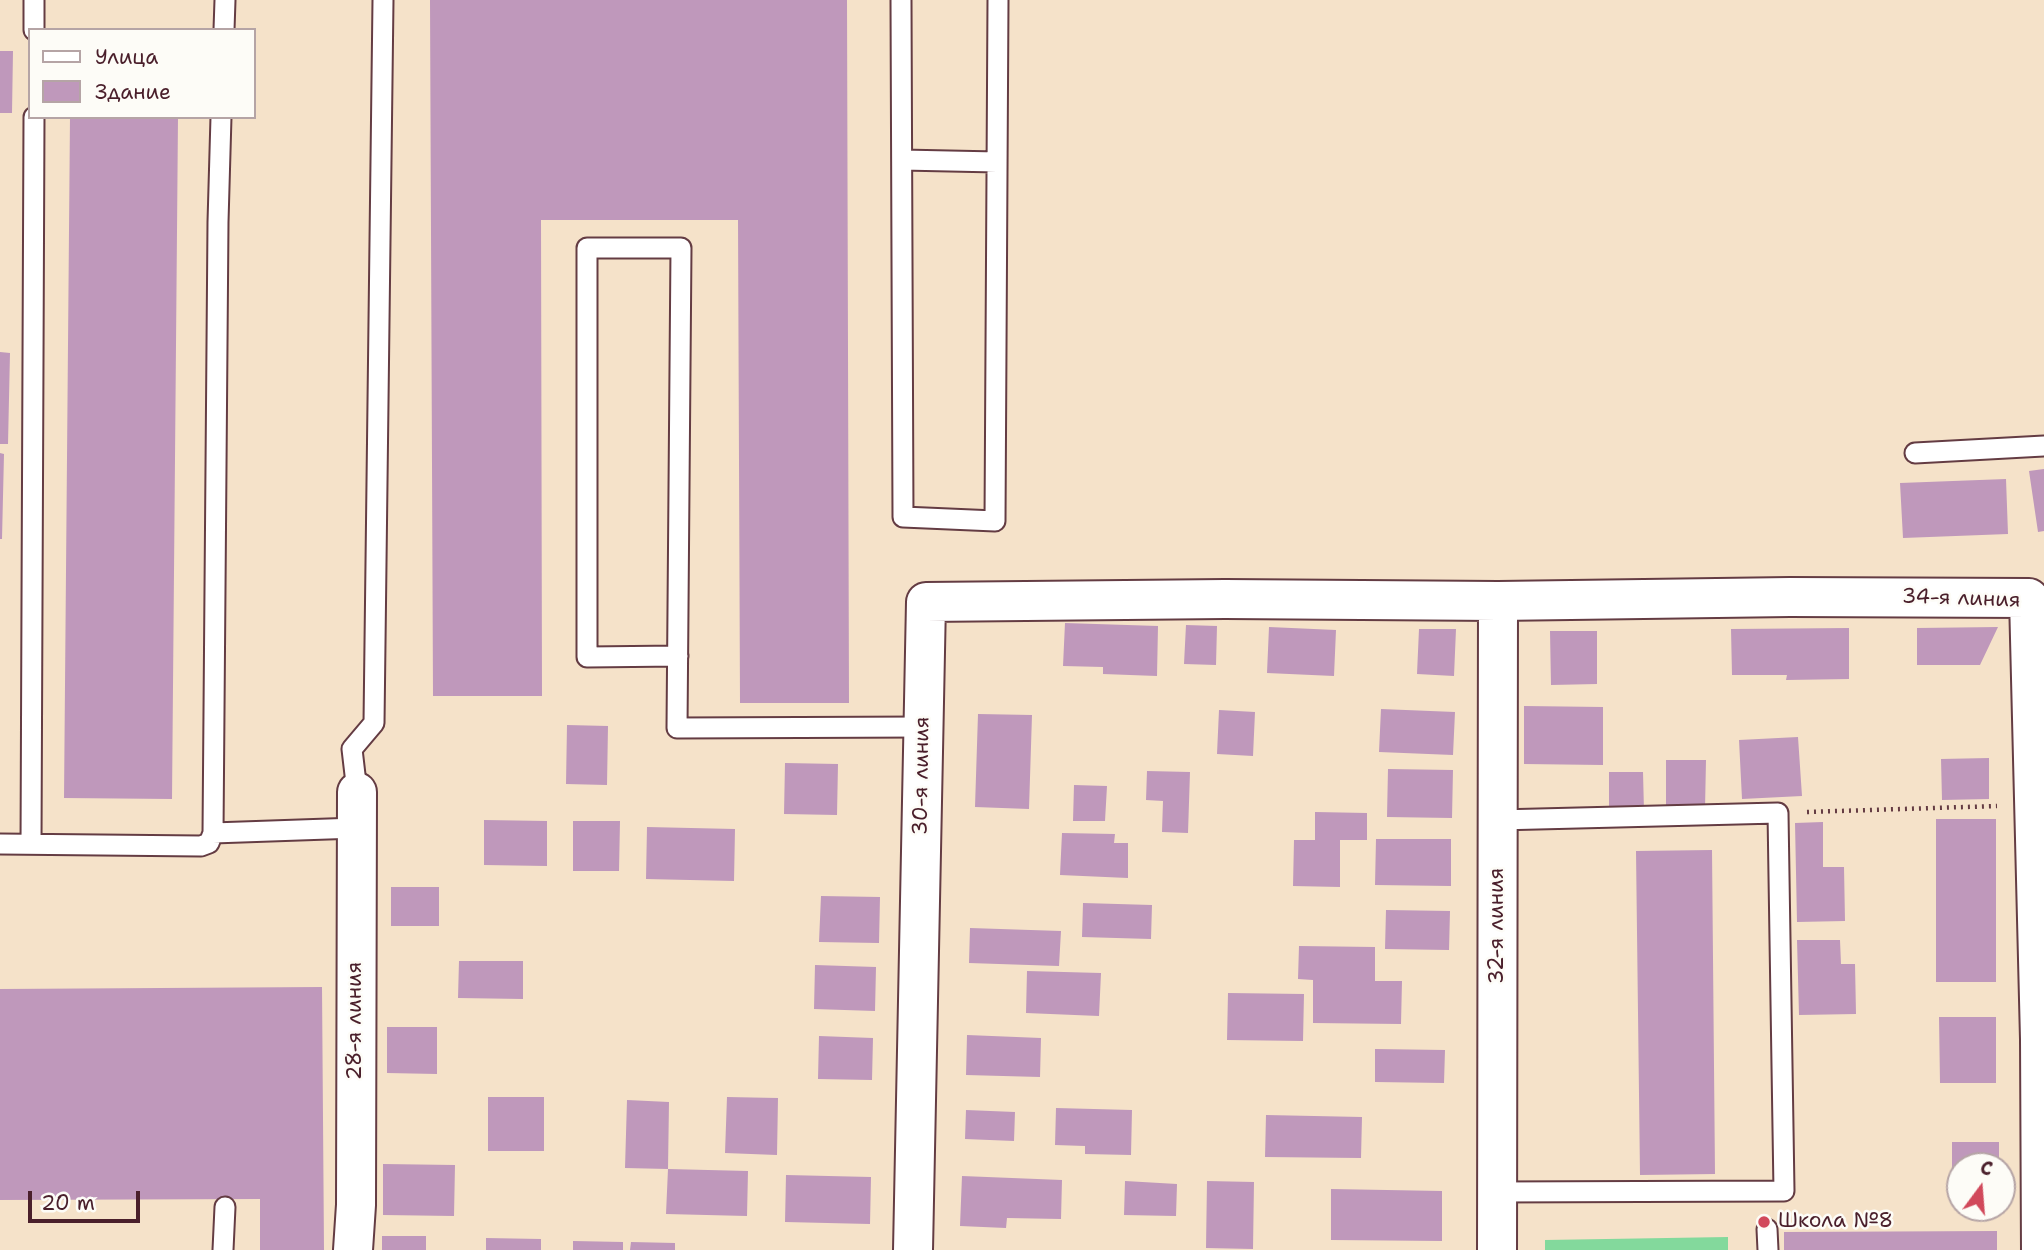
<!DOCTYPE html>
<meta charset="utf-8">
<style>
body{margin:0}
#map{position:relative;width:2044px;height:1250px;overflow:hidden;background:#f5e2c9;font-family:"Shantell Sans",sans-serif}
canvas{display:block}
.legend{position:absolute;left:28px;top:28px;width:228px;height:91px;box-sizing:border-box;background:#fdfcf7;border:2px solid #b5a4a5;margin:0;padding:9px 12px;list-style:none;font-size:21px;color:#4a1f2b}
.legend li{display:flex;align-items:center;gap:14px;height:35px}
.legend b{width:35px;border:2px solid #b5a4a5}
.north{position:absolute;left:1946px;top:1152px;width:70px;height:70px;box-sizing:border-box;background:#fdfcf7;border:2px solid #b5a4a5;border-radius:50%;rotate:16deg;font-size:19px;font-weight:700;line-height:28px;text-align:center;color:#4a1f2b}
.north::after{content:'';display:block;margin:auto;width:24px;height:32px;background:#d1495b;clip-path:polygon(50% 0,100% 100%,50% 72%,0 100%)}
.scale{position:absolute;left:28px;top:1191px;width:112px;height:32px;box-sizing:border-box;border:4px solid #4a1f2b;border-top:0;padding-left:9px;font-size:21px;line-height:24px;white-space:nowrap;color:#4a1f2b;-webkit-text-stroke:5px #fdfcf7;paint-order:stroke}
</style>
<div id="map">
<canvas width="2044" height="1250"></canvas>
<ul class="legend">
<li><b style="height:9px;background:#fff"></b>Улица</li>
<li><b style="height:19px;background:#bf98bb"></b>Здание</li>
</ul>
<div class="north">С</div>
<div class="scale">20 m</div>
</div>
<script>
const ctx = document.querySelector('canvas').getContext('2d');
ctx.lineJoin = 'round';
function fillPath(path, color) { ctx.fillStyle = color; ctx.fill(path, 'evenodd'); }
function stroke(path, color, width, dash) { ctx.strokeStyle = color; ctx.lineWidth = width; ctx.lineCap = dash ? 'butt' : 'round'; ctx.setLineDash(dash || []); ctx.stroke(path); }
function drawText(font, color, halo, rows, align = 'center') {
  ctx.font = font + ' "Shantell Sans",sans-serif'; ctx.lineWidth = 5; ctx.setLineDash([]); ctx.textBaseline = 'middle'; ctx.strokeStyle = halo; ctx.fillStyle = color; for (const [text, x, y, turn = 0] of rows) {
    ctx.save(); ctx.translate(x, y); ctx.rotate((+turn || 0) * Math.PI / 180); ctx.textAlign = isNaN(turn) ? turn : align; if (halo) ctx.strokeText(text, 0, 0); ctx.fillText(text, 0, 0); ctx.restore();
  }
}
const green = new Path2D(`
 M 1728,1237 L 1728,1250 L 1545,1250 L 1545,1240 Z`);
const building = new Path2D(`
 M 430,0 L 847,0 L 849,703 L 740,703 L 738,220 L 541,220 L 542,696 L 433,696 Z
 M 0,51 L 13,51 L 12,113 L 0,113 Z
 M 70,117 L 178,117 L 172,799 L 64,798 Z
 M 0,352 L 10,353 L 8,444 L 0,444 Z
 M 0,453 L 4,454 L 2,539 L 0,539 Z
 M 2044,469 L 2044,531 L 2038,532 L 2029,471 Z
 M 2006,479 L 2008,534 L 1903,538 L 1900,483 Z
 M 1065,623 L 1158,626 L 1157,676 L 1103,674 L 1103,667 L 1063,666 Z
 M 1186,625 L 1217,626 L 1216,665 L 1184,664 Z
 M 1269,627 L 1336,630 L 1334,676 L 1267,673 Z
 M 1998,627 L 1980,665 L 1917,665 L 1917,628 Z
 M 1849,628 L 1849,679 L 1786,680 L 1787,675 L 1732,675 L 1731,629 Z
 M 1419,629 L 1456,629 L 1454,676 L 1417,674 Z
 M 1550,631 L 1597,631 L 1597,684 L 1551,685 Z
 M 1524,706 L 1603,707 L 1603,765 L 1524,764 Z
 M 1381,709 L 1455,712 L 1453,755 L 1379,752 Z
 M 1219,710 L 1255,712 L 1253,756 L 1217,754 Z
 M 978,714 L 1032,715 L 1029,809 L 975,807 Z
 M 567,725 L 608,726 L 607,785 L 566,784 Z
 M 1798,737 L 1802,796 L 1742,799 L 1739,740 Z
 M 1989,758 L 1989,799 L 1942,800 L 1941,759 Z
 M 1666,760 L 1706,760 L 1705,809 L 1666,808 Z
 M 785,763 L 838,764 L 837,815 L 784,814 Z
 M 1388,769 L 1453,770 L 1452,818 L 1387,817 Z
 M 1147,771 L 1190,772 L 1188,833 L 1162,832 L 1163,801 L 1146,800 Z
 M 1609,772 L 1643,772 L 1644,811 L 1609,811 Z
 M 1074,785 L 1107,786 L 1105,821 L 1073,821 Z
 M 1315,812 L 1367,813 L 1367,840 L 1340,840 L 1340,887 L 1293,886 L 1294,840 L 1315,840 Z
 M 1936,819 L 1996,819 L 1996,982 L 1936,982 Z
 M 484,820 L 547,821 L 547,866 L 484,865 Z
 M 573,821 L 620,821 L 619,871 L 573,871 Z
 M 1823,822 L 1823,867 L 1844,867 L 1845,921 L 1797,922 L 1795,823 Z
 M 647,827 L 735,829 L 734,881 L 646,879 Z
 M 1062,833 L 1115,834 L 1114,843 L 1128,843 L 1128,878 L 1060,875 Z
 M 1376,839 L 1451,839 L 1451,886 L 1375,885 Z
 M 1712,850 L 1715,1174 L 1640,1175 L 1636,851 Z
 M 391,887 L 439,887 L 439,926 L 391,926 Z
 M 821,896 L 880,897 L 879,943 L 819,942 Z
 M 1083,903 L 1152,905 L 1151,939 L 1082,937 Z
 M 1386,910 L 1450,911 L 1449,950 L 1385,949 Z
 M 970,928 L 1061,931 L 1059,966 L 969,963 Z
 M 1797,940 L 1840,940 L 1841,964 L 1855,964 L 1856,1014 L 1799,1015 Z
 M 1299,946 L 1375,947 L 1375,981 L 1402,981 L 1401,1024 L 1313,1023 L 1313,980 L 1298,979 Z
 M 459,961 L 523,961 L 523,999 L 458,998 Z
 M 815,965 L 876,967 L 875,1011 L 814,1009 Z
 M 1027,971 L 1101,973 L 1099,1016 L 1026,1013 Z
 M 322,987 L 324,1250 L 260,1250 L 260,1199 L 0,1200 L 0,989 Z
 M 1228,993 L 1304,994 L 1303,1041 L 1227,1040 Z
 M 1939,1017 L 1996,1017 L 1996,1083 L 1940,1083 Z
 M 387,1027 L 437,1027 L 437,1074 L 387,1073 Z
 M 967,1035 L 1041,1038 L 1040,1077 L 966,1075 Z
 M 819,1036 L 873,1038 L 872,1080 L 818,1079 Z
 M 1375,1049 L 1445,1050 L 1444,1083 L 1375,1082 Z
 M 488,1097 L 544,1097 L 544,1151 L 488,1151 Z
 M 727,1097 L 778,1098 L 777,1155 L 725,1153 Z
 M 627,1100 L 669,1102 L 668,1169 L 625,1168 Z
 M 1056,1108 L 1132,1110 L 1131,1155 L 1085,1154 L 1085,1146 L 1055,1145 Z
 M 966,1110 L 1015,1112 L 1014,1141 L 965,1139 Z
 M 1266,1115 L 1362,1117 L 1361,1158 L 1265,1157 Z
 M 1952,1142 L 1999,1142 L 1999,1166 L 1960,1166 L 1960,1187 L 1952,1187 Z
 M 383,1164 L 455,1165 L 454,1216 L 383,1215 Z
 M 668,1169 L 748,1171 L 747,1216 L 666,1214 Z
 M 786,1175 L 871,1177 L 870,1224 L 785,1222 Z
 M 962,1176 L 1062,1180 L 1061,1219 L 1007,1218 L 1006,1228 L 960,1226 Z
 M 1125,1181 L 1177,1184 L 1176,1216 L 1124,1215 Z
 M 1207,1181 L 1254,1182 L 1253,1249 L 1206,1248 Z
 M 1331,1189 L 1442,1191 L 1442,1241 L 1331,1240 Z
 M 1997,1231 L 1997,1250 L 1784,1250 L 1784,1232 Z
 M 382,1236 L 426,1236 L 426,1250 L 382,1250 Z
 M 486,1238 L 541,1239 L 541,1250 L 486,1250 Z
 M 573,1241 L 623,1242 L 623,1250 L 573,1250 Z
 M 631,1242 L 675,1243 L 675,1250 L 630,1250 Z`);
const path = new Path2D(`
 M 1807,812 L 1997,806`);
const service = new Path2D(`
 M 901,0 L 903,517 L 995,521 L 998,0
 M 34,30 L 34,0
 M 224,30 L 225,0
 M 902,160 L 997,162
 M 1915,453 L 2044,446
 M 678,656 L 587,657 L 587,248 L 681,248 L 677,728 L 923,727
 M 357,792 L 352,749 L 374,723 L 383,0
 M 213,833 L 357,828
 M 0,844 L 201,846 L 209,843 L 213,833 L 218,222 L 221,117
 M 31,844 L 34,117
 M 1497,1192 L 1784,1191 L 1778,813 L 1498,820
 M 1767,1229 L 1768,1250
 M 223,1250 L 225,1207`);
const minor = new Path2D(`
 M 353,1250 L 356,1205 L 357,792
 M 913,1250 L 926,602 L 1225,599 L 1498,601 L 1790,597 L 2029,598 L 2040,1039
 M 1497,1250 L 1498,601`);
const tertiary = new Path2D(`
 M 2041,1250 L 2040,1039 L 2044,1037`);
const markers = [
 [1764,1222,7,"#d1495b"]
];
const streetNames = [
 ["34-я линия",1961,599,2],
 ["30-я линия",922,776,-89],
 ["32-я линия",1498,926,-90],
 ["28-я линия",356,1021,-90]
];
const poiNames = [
 ["Школа №8",1778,1222]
];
fillPath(green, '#83d99c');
fillPath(building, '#bf98bb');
stroke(service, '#643c43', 23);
stroke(minor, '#643c43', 42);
stroke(tertiary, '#643c43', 42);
stroke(path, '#643c43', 4.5, [2, 5]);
stroke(service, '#fff', 19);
stroke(minor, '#fff', 38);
stroke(tertiary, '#fff', 38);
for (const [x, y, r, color] of markers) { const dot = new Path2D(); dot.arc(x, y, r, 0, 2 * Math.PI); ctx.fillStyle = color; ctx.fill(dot); stroke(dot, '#fdfcf7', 2.5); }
drawText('21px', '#4a1f2b', '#fdfcf7', streetNames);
drawText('21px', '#4a1f2b', '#fdfcf7', poiNames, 'left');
</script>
